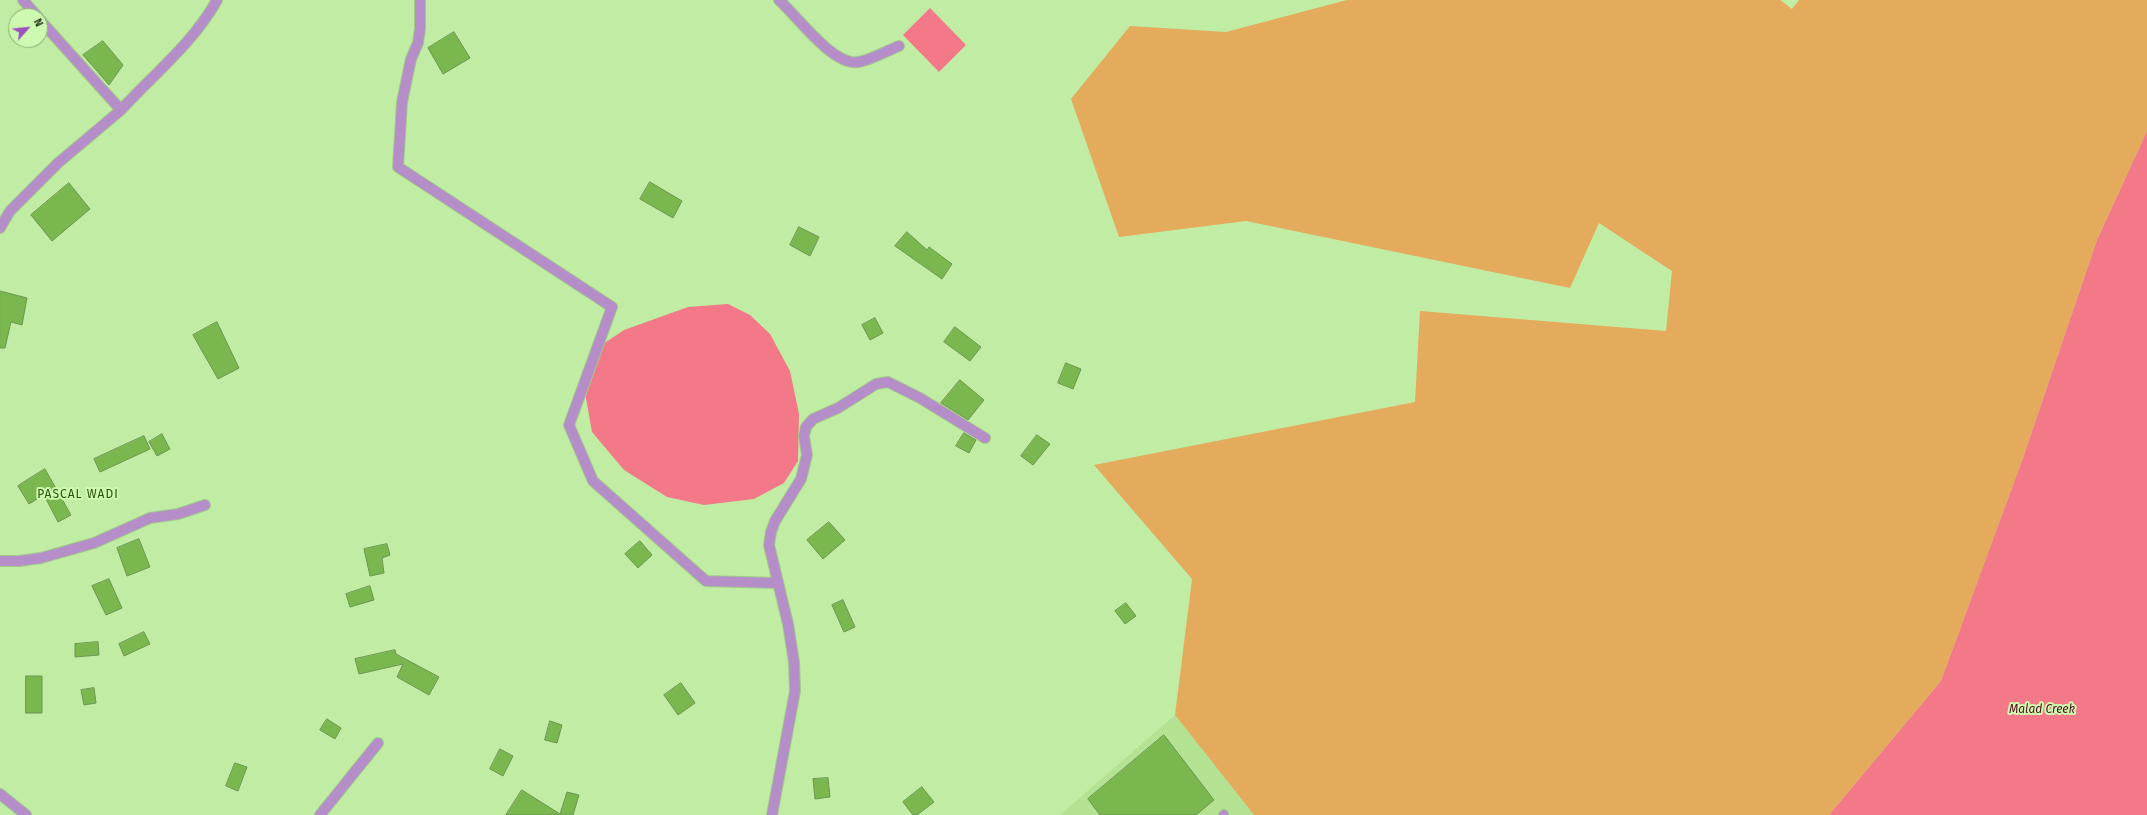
<!DOCTYPE html>
<style>
body{margin:0}
#map{position:relative;width:2147px;height:815px;overflow:hidden;background:#c0eca4;font-family:"Fira Sans",sans-serif}
canvas{display:block}
.north{position:absolute;left:8px;top:8px;width:40px;height:40px;box-sizing:border-box;background:#cdfab0;border:1px solid #8daf77;border-radius:50%;rotate:63deg;font-size:11px;font-weight:700;line-height:16px;text-align:center;color:#2d3f22}
.north::after{content:'';display:block;margin:auto;width:14px;height:18px;background:#9d50c1;clip-path:polygon(50% 0,100% 100%,50% 72%,0 100%)}
</style>
<div id="map">
<canvas width="2147" height="815"></canvas>
<div class="north">N</div>
</div>
<script>
const ctx = document.querySelector('canvas').getContext('2d');
ctx.lineJoin = 'round';
function fillPath(path, color) { ctx.fillStyle = color; ctx.fill(path, 'evenodd'); }
function stroke(path, color, width, dash) { ctx.strokeStyle = color; ctx.lineWidth = width; ctx.lineCap = dash ? 'butt' : 'round'; ctx.setLineDash(dash || []); ctx.stroke(path); }
function drawText(font, color, halo, rows, align = 'center') {
  ctx.font = font + ' "Fira Sans",sans-serif'; ctx.lineWidth = 4; ctx.setLineDash([]); ctx.textBaseline = 'middle'; ctx.strokeStyle = halo; ctx.fillStyle = color; for (const [text, x, y, turn = 0] of rows) {
    ctx.save(); ctx.translate(x, y); ctx.rotate((+turn || 0) * Math.PI / 180); ctx.textAlign = isNaN(turn) ? turn : align; if (halo) ctx.strokeText(text, 0, 0); ctx.fillText(text, 0, 0); ctx.restore();
  }
}
const built = new Path2D(`
 M 1175,715 L 1254,815 L 1060,815 Z`);
const green = new Path2D(`
 M 1347,0 L 1780,0 L 1792,9 L 1799,0 L 2147,0 L 2147,131 L 2097,240 L 2024,455 L 1941,681 L 1829,815 L 1254,815 L 1175,715 L 1192,579 L 1094,465 L 1415,402 L 1420,311 L 1666,331 L 1672,271 L 1599,223 L 1570,288 L 1246,221 L 1119,237 L 1071,99 L 1130,26 L 1226,32 Z`);
const water = new Path2D(`
 M 930,8 L 966,45 L 939,72 L 903,35 Z
 M 2147,131 L 2147,815 L 1829,815 L 1941,681 L 2024,455 L 2097,240 Z
 M 728,304 L 750,315 L 770,334 L 790,371 L 799,414 L 798,461 L 784,483 L 754,499 L 704,505 L 667,497 L 624,470 L 592,432 L 585,393 L 603,344 L 624,330 L 688,307 Z`);
const building = new Path2D(`
 M 454,32 L 470,58 L 443,74 L 428,48 Z
 M 103,41 L 123,65 L 109,85 L 83,55 Z
 M 650,182 L 682,201 L 673,218 L 640,199 Z
 M 69,183 L 90,209 L 52,241 L 31,215 Z
 M 799,227 L 819,237 L 810,256 L 790,245 Z
 M 907,232 L 927,250 L 929,247 L 952,264 L 942,279 L 895,246 Z
 M 0,291 L 27,298 L 22,325 L 11,322 L 5,348 L 0,348 Z
 M 875,318 L 883,333 L 870,340 L 862,325 Z
 M 217,322 L 239,368 L 218,379 L 193,335 Z
 M 955,327 L 981,347 L 970,361 L 944,342 Z
 M 1066,363 L 1081,369 L 1073,389 L 1058,383 Z
 M 960,380 L 984,400 L 968,420 L 941,403 Z
 M 964,433 L 976,440 L 969,453 L 956,446 Z
 M 162,434 L 170,449 L 157,456 L 149,442 Z
 M 1037,435 L 1050,444 L 1033,465 L 1021,456 Z
 M 144,436 L 150,449 L 100,472 L 94,459 Z
 M 45,469 L 71,515 L 58,522 L 44,495 L 29,504 L 18,486 Z
 M 829,522 L 845,540 L 823,559 L 807,540 Z
 M 139,539 L 150,567 L 127,576 L 117,548 Z
 M 640,541 L 652,555 L 638,568 L 625,554 Z
 M 387,544 L 390,555 L 382,558 L 384,573 L 370,576 L 364,549 Z
 M 109,579 L 122,608 L 106,615 L 92,586 Z
 M 370,586 L 374,600 L 350,607 L 346,594 Z
 M 843,600 L 855,627 L 844,632 L 832,605 Z
 M 1126,603 L 1136,616 L 1125,624 L 1115,611 Z
 M 144,632 L 150,644 L 124,656 L 119,644 Z
 M 98,642 L 99,655 L 75,657 L 75,644 Z
 M 395,650 L 396,654 L 439,677 L 429,695 L 397,677 L 403,664 L 359,674 L 355,659 Z
 M 26,676 L 42,676 L 42,713 L 26,713 Z
 M 681,683 L 695,703 L 678,715 L 664,695 Z
 M 94,688 L 96,703 L 84,705 L 81,690 Z
 M 327,719 L 341,728 L 335,739 L 320,730 Z
 M 550,721 L 562,725 L 557,743 L 545,740 Z
 M 1164,735 L 1214,800 L 1196,815 L 1100,815 L 1088,799 Z
 M 500,749 L 513,756 L 503,776 L 490,769 Z
 M 235,763 L 247,767 L 238,791 L 226,786 Z
 M 828,778 L 830,797 L 815,799 L 813,779 Z
 M 922,787 L 934,802 L 917,815 L 913,815 L 903,802 Z
 M 522,790 L 560,814 L 567,792 L 579,795 L 573,815 L 506,815 Z`);
const service = new Path2D(`
 M 1223,815 L 1224,814`);
const minor = new Path2D(`
 M 23,0 L 37,16
 M 420,0 L 420,29 L 418,43 L 411,59 L 402,102 L 398,167 L 612,307 L 569,425 L 593,481 L 706,581 L 778,583
 M 779,0 C 797,16 833,66 858,62 C 871,60 886,51 899,46
 M 121,110 C 153,75 194,42 217,0
 M 0,228 L 10,211 L 58,163 L 121,110 L 40,20
 M 0,561 L 19,561 L 41,558 L 94,543 L 150,518 L 178,514 L 205,505
 M 320,815 L 378,743`);
const tertiary = new Path2D(`
 M 0,794 L 26,815
 M 772,815 L 795,691 L 794,662 L 788,624 L 769,545 L 771,532 L 775,521 L 801,479 L 807,455 L 804,436 L 806,427 L 813,419 L 838,408 L 876,384 L 888,382 L 920,398 L 985,438`);
const neighbourhoodNames = [
 ["PASCAL WADI",78,495]
];
const waterNames = [
 ["Malad Creek",2042,710]
];
fillPath(built, '#b2e292');
fillPath(green, '#e4ab5c');
fillPath(water, '#f47988');
fillPath(building, '#7bb74f');
stroke(building, '#6d9551', 1);
stroke(service, '#a3c98a', 10);
stroke(minor, '#a3c98a', 12);
stroke(tertiary, '#a3c98a', 12);
stroke(service, '#b58ec9', 8);
stroke(minor, '#b58ec9', 10);
stroke(tertiary, '#b58ec9', 10);
ctx.letterSpacing = '1px';
drawText('12px', '#2b5007', '#cdfab0', neighbourhoodNames);
ctx.letterSpacing = '0px';
drawText('italic 12px', '#56081c', '#cdfab0', waterNames);
</script>
